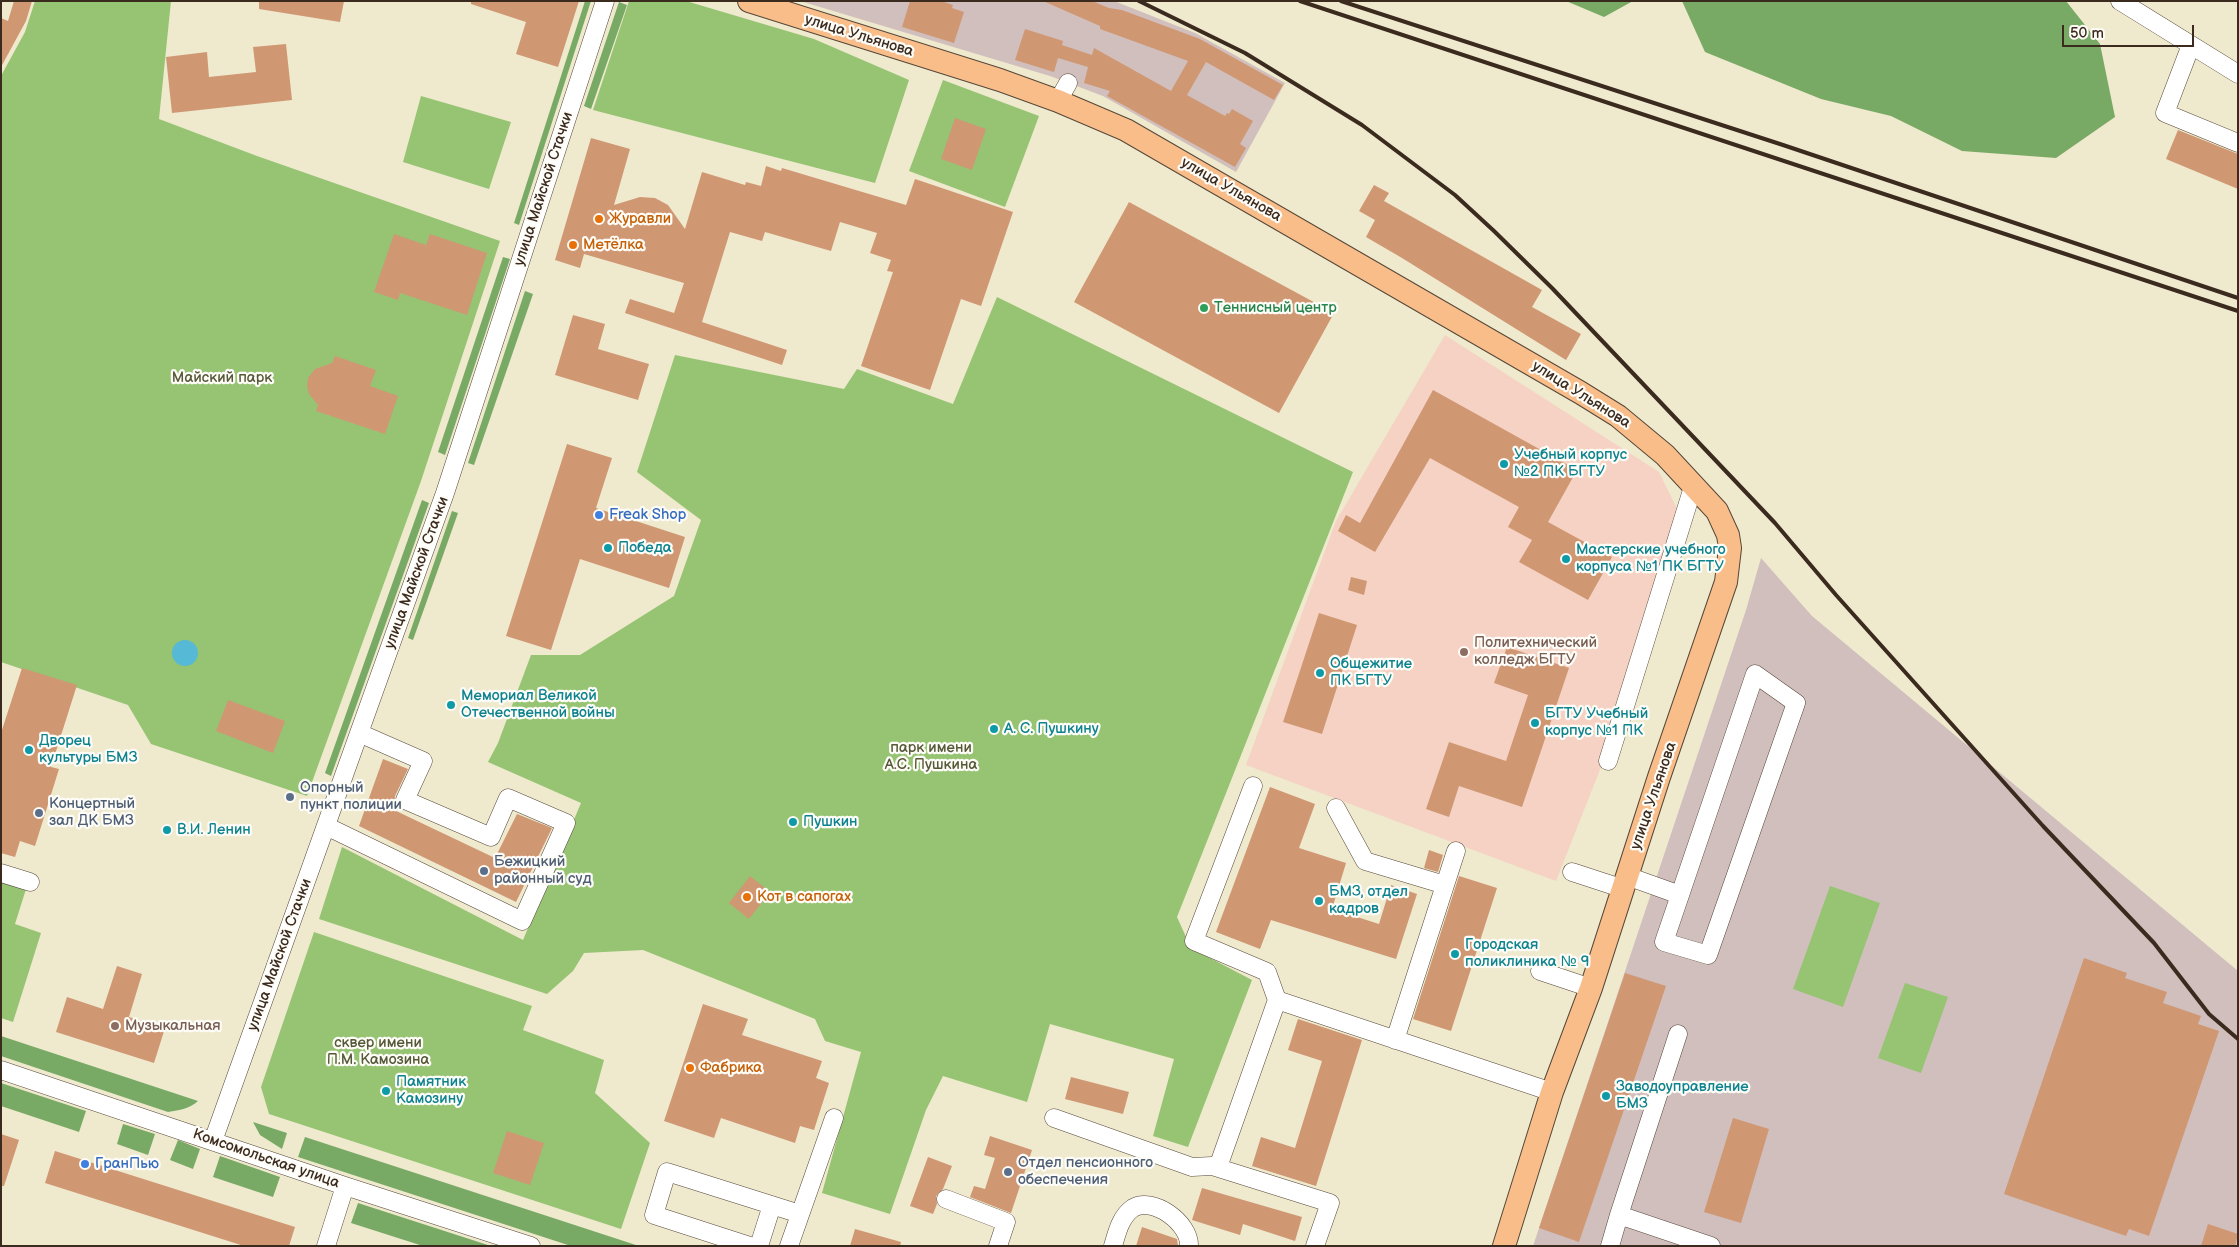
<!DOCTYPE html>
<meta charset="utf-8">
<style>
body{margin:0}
#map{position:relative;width:2239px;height:1247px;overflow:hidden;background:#efe9ce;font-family:"Balsamiq Sans",sans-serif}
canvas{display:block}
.frame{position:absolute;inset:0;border:2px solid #3b2a1e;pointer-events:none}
.scale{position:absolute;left:2062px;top:25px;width:132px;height:22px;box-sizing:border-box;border:2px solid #3b2a1e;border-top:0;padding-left:6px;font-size:15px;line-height:18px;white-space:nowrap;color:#3b2a1e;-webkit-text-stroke:4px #fdfcf7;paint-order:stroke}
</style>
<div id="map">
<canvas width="2239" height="1247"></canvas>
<div class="frame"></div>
<div class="scale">50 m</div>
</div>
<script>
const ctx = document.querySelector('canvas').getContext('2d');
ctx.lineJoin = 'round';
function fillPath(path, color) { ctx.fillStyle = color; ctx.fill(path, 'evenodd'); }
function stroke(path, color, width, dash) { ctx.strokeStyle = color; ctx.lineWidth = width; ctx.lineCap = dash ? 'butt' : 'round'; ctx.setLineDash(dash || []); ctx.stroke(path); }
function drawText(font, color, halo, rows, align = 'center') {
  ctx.font = font + ' "Balsamiq Sans",sans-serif'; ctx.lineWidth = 4.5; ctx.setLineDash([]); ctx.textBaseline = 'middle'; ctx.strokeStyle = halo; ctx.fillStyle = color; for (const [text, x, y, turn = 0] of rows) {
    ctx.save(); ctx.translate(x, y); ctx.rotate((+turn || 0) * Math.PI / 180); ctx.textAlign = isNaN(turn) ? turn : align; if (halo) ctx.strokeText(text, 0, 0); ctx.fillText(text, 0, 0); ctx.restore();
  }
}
const built = new Path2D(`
 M 1445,335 L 1659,472 L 1682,519 L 1601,767 L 1556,881 L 1246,765 L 1336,521 Z`);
const industrial = new Path2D(`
 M 800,1 L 1114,1 L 1195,33 L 1285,83 L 1236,172 L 1103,96 L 1050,76 Z
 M 1761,558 L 1812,616 L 2238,971 L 2238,1246 L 1533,1246 L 1746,610 Z`);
const green = new Path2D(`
 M 35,1 L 171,1 L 159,119 L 257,156 L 500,241 L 421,481 L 307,796 L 151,744 L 128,705 L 1,662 L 1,76 L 25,32 Z
 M 629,1 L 686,1 L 814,39 L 909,80 L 875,183 L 593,110 Z
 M 943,80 L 1039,116 L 1005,207 L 909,171 Z
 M 421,96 L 511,122 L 489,189 L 403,162 Z
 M 997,297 L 1353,472 L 1177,917 L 1191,948 L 1252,980 L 1188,1147 L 1153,1136 L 1174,1059 L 1050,1024 L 1027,1102 L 943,1076 L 926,1110 L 890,1214 L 822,1193 L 861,1052 L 825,1041 L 815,1019 L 643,950 L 584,953 L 573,971 L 547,994 L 319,919 L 342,847 L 523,940 L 581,803 L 488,762 L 498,743 L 531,655 L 580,655 L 674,596 L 701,520 L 637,472 L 675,355 L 844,389 L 857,369 L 953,404 Z
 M 1,880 L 26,889 L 15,924 L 41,933 L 13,1022 L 1,1018 Z
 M 1830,886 L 1880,903 L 1843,1007 L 1793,989 Z
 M 314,932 L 532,1006 L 523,1030 L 604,1060 L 595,1093 L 650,1143 L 621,1229 L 269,1114 L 261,1087 Z
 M 1905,983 L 1948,997 L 1921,1073 L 1878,1058 Z`);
const forest = new Path2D(`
 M 585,1 L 591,1 L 519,225 L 514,223 Z
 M 1566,1 L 1633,1 L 1604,17 Z
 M 1682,1 L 2066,1 L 2100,44 L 2115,117 L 2056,158 L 1962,151 L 1891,116 L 1821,99 L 1705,52 Z
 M 619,2 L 627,5 L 591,109 L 584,106 Z
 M 503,257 L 510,259 L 445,455 L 438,452 Z
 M 525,291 L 533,294 L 474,465 L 468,463 Z
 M 422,500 L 429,503 L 331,776 L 325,773 Z
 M 452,511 L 458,513 L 413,640 L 408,638 Z
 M 1,1036 L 198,1101 C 189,1109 180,1110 168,1112 L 1,1056 Z
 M 1,1083 L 86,1111 L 79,1132 L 1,1106 Z
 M 253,1122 L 287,1133 L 282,1149 L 260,1135 Z
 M 123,1124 L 155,1134 L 148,1155 L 117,1144 Z
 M 305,1137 L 639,1246 L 571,1246 L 298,1157 Z
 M 178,1140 L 200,1149 L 193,1169 L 170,1160 Z
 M 220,1156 L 280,1177 L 273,1197 L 213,1177 Z
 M 358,1203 L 491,1246 L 423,1246 L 351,1223 Z`);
const water = new Path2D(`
 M172 653a13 13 0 1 1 26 0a13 13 0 1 1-26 0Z`);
const building = new Path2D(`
 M 14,1 L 32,1 L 26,21 L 1,67 L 1,18 L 8,21 Z
 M 259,1 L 344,1 L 340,22 L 259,9 Z
 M 471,1 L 579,1 L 558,67 L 516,54 L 526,22 L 471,4 Z
 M 910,1 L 941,1 L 953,5 L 952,8 L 964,12 L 954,43 L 902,27 Z
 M 1043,1 L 1092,1 L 1109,8 L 1122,10 L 1200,39 L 1283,85 L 1274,100 L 1206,62 L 1187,95 L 1225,116 L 1227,113 L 1229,114 L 1232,109 L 1253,121 L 1240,144 L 1246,148 L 1235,167 L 1107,96 L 1110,91 L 1084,83 L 1088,67 L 1058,58 L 1054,72 L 1015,60 L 1025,29 L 1063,41 L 1062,45 L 1092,55 L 1094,48 L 1171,91 L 1188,61 L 1100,29 L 1100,26 Z
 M 286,44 L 292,100 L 172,113 L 166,57 L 207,52 L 209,77 L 256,72 L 253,47 Z
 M 955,118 L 986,129 L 972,170 L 941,159 Z
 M 2178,130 L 2238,154 L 2238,189 L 2166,159 Z
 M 591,138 L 630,149 L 614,205 L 640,197 L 655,198 L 668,205 L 685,229 L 702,172 L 745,185 L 746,182 L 761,186 L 766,166 L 781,171 L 782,168 L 906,205 L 915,179 L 1013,212 L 981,306 L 961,299 L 930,390 L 861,366 L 893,272 L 887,271 L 891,260 L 870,253 L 877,233 L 840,222 L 831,251 L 765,232 L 762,241 L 730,232 L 702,322 L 787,350 L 782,365 L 625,313 L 630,299 L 674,313 L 684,283 L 584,254 L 580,268 L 555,260 Z
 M 1374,185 L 1389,193 L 1384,201 L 1542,290 L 1532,307 L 1581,334 L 1566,360 L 1402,258 L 1366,237 L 1375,220 L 1359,211 Z
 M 1129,202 L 1334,313 L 1279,413 L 1074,302 Z
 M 394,234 L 426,245 L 430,234 L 487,253 L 467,315 L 400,293 L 398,300 L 374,292 Z
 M 573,315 L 605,324 L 598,349 L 649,364 L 638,400 L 555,375 Z
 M 335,356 L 376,370 L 370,386 L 398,396 L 385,434 L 316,411 L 318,405 L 309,394 L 307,386 L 308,378 L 315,369 L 332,363 Z
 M 1433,390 L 1577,470 L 1548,522 L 1612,557 L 1588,600 L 1519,562 L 1532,540 L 1508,527 L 1519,507 L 1430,458 L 1375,552 L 1338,531 L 1346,515 L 1360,523 Z
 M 567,444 L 612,458 L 596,508 L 685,537 L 669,588 L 580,559 L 551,650 L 506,636 Z
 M 1351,577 L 1367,581 L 1364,595 L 1348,590 Z
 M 1319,613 L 1357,625 L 1322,734 L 1283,722 Z
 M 1507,647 L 1569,668 L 1522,807 L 1459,786 L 1449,817 L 1426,809 L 1449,742 L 1506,761 L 1528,695 L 1494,683 Z
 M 22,668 L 77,685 L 51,767 L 59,769 L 35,846 L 20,841 L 15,857 L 1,853 L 1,733 Z
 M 228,700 L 285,721 L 273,753 L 216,731 Z
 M 383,759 L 408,769 L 395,796 L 394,810 L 495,858 L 517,814 L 552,828 L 516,902 L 359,826 Z
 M 1270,787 L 1315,804 L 1299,848 L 1346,863 L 1332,909 L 1379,924 L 1391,885 L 1417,894 L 1396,959 L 1271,920 L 1260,949 L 1216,932 Z
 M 1429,850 L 1443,855 L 1438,872 L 1424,868 Z
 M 750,876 L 770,892 L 749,919 L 729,903 Z
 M 1459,876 L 1497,888 L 1451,1031 L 1413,1019 Z
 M 2084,958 L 2127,973 L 2125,978 L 2167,992 L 2163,1003 L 2201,1016 L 2198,1024 L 2219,1031 L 2149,1236 L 2129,1229 L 2126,1236 L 2004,1194 Z
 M 117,966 L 142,974 L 129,1017 L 165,1028 L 154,1063 L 56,1032 L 67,997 L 103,1009 Z
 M 1625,973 L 1666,986 L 1579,1242 L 1539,1228 Z
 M 703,1004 L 748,1019 L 742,1035 L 822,1061 L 816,1078 L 829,1083 L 814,1130 L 800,1126 L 795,1143 L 721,1118 L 714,1138 L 664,1121 Z
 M 1298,1019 L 1362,1040 L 1316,1186 L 1252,1166 L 1261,1137 L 1295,1148 L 1322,1061 L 1288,1050 Z
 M 1071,1077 L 1129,1092 L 1123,1114 L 1065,1099 Z
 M 1733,1118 L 1769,1129 L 1741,1223 L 1704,1212 Z
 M 507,1131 L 544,1143 L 530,1185 L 493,1173 Z
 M 1,1134 L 19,1140 L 4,1186 L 1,1186 Z
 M 990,1136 L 1032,1150 L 1011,1213 L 970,1197 L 974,1186 L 985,1189 L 995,1158 L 984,1155 Z
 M 55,1151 L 295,1227 L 289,1246 L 244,1246 L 45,1183 Z
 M 928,1157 L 952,1166 L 943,1189 L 936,1196 L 937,1204 L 933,1214 L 910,1206 Z
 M 1202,1188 L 1302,1217 L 1295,1241 L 1243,1224 L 1240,1235 L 1192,1220 Z
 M 2208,1224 L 2238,1234 L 2235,1246 L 2201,1246 Z
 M 1142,1227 L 1177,1239 L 1178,1246 L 1136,1246 Z
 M 855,1229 L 901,1242 L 900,1246 L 850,1246 Z`);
const minor = new Path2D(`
 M 2120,1 L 2238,74
 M 2191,45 L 2165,113 L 2238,143
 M 1058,101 L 1068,83
 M 1608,761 L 1694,484
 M 1336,808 L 1365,861 L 1445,885
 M 326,826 L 522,921 L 566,823 L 508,798 L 491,837 L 405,800 L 423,761 L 359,733
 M 1572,872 L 1624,889
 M 1,873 L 30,882
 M 1627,876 L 1680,895 L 1755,674 L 1796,703 L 1708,955 L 1664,942 L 1680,895
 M 1540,971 L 1591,988
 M 1277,1000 L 1552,1092
 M 1678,1034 L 1619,1215 L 1711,1246
 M 1395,1040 L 1456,851
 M 1,1070 L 345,1186 L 531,1246
 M 1054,1118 L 1192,1167 L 1212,1166 L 1330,1203 L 1315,1246
 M 213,1141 L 445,493 L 605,1
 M 1218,1167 L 1277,1000 L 1267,972 L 1194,941 L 1253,786
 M 946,1199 L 1006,1222 L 998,1246
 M 326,1246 L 345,1186
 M 750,1246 L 654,1215 L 667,1172 L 800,1214
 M 759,1246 L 772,1205
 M 789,1246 L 834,1118
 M 1113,1246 C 1117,1233 1120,1217 1133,1208 C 1153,1196 1190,1223 1189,1246
 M 1610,1246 L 1619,1215`);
const major = new Path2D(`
 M 749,1 L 1000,80 L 1058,101 L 1126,130 L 1581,393 L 1618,416 L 1665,455 L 1717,511 L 1728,535 L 1730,548 L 1726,582 L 1659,777 L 1591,988 L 1552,1092 L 1504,1246`);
const rail = new Path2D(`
 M 1139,1 L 1245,53 L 1362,125 L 1455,195 L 1494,231 L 1552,288 L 1775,523 L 1836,595 L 2043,826 L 2154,943 L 2209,1014 L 2238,1039
 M 1300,1 L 2238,311
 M 1341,1 L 1783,145 L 2238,298`);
const markers = [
 [599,219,5,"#e8710a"],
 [573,245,5,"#e8710a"],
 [1204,308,5,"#2e9e5b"],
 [1504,464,5,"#0f9aa8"],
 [599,515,5,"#3f7fe0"],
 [608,548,5,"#0f9aa8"],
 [1566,559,5,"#0f9aa8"],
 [1464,652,5,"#8d6e63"],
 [1320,673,5,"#0f9aa8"],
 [451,705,5,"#0f9aa8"],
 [1535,723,5,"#0f9aa8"],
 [994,729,5,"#0f9aa8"],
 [29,750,5,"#0f9aa8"],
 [290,797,5,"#5c6f8a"],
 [39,813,5,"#5c6f8a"],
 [793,822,5,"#0f9aa8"],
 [167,830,5,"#0f9aa8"],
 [484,871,5,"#5c6f8a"],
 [747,897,5,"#e8710a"],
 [1319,901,5,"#0f9aa8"],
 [1455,954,5,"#0f9aa8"],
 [115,1026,5,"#8d6e63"],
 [690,1068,5,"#e8710a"],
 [386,1091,5,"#0f9aa8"],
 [1606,1096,5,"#0f9aa8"],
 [85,1164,5,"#3f7fe0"],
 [1008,1172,5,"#5c6f8a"]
];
const streetNames = [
 ["улица Ульянова",859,36,17],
 ["улица Майской Стачки",544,189,-72],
 ["улица Ульянова",1231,190,30],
 ["улица Ульянова",1581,395,32],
 ["улица Майской Стачки",417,573,-70],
 ["улица Ульянова",1654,796,-71],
 ["улица Майской Стачки",280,955,-70],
 ["Комсомольская улица",266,1159,19]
];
const foodNames = [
 ["Журавли",609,219],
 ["Метёлка",583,245],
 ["Кот в сапогах",757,897],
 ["Фабрика",700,1068]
];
const leisureNames = [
 ["Теннисный центр",1214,308]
];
const parkNames = [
 ["Майский парк",222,378],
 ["парк имени",931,748],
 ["А.С. Пушкина",931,765],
 ["сквер имени",378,1043],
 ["П.М. Камозина",378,1060]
];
const cultureNames = [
 ["Учебный корпус",1514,455],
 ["№2 ПК БГТУ",1514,472],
 ["Победа",618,548],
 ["Мастерские учебного",1576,550],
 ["корпуса №1 ПК БГТУ",1576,567],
 ["Общежитие",1330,664],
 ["ПК БГТУ",1330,681],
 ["Мемориал Великой",461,696],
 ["Отечественной войны",461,713],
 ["БГТУ Учебный",1545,714],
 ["корпус №1 ПК",1545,731],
 ["А. С. Пушкину",1004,729],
 ["Дворец",39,741],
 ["культуры БМЗ",39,758],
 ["Пушкин",803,822],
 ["В.И. Ленин",177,830],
 ["БМЗ, отдел",1329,892],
 ["кадров",1329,909],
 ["Городская",1465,945],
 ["поликлиника № 9",1465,962],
 ["Памятник",396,1082],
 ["Камозину",396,1099],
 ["Заводоуправление",1616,1087],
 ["БМЗ",1616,1104]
];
const shopNames = [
 ["Freak Shop",609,515],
 ["ГранПью",95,1164]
];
const educationNames = [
 ["Политехнический",1474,643],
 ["колледж БГТУ",1474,660],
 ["Музыкальная",125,1026]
];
const serviceNames = [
 ["Опорный",300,788],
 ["пункт полиции",300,805],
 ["Концертный",49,804],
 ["зал ДК БМЗ",49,821],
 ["Бежицкий",494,862],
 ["районный суд",494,879],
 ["Отдел пенсионного",1018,1163],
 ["обеспечения",1018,1180]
];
fillPath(built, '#f5d2c3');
fillPath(industrial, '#d1bfbd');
fillPath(green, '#96c473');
fillPath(forest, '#78aa65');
fillPath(water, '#56b9d5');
fillPath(building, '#d09773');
stroke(minor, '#564738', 19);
stroke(major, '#564738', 24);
stroke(minor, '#fff', 18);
stroke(major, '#f8bd89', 22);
stroke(rail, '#3b2a1e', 4);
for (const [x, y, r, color] of markers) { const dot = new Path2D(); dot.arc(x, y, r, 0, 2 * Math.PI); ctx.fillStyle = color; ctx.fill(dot); stroke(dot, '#fdfcf7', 2); }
drawText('15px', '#3b2a1e', '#fdfcf7', streetNames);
drawText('15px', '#c56008', '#fdfcf7', foodNames, 'left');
drawText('15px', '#27864d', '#fdfcf7', leisureNames, 'left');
drawText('15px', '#565838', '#fdfcf7', parkNames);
drawText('15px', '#0d838f', '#fdfcf7', cultureNames, 'left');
drawText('15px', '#366cbe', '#fdfcf7', shopNames, 'left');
drawText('15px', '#785e54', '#fdfcf7', educationNames, 'left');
drawText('15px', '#4e5e75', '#fdfcf7', serviceNames, 'left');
</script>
